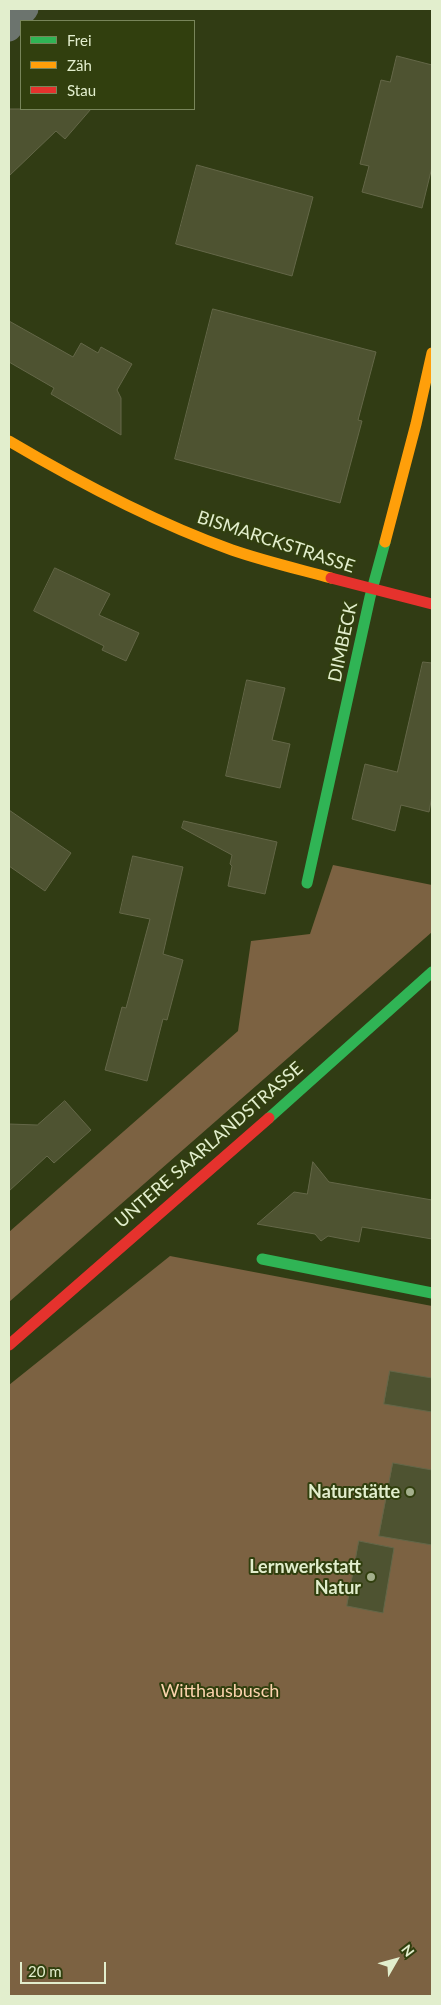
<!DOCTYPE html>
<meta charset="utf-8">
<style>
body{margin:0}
#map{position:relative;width:441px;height:2005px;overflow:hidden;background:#313c14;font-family:Lato,sans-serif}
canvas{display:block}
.frame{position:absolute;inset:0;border:10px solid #e2eecd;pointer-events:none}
.legend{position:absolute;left:20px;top:20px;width:175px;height:90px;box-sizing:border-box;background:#313f0e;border:1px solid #78855a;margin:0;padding:6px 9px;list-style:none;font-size:15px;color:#e2eecd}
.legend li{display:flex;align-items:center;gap:10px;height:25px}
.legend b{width:25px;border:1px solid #78855a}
.north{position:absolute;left:371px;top:1935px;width:50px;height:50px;-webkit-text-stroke:4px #313f0e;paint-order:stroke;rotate:52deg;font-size:14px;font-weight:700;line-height:20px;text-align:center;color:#e2eecd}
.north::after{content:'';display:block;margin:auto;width:18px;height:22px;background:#e2eecd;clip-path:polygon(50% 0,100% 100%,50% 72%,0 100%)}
.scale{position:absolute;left:20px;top:1962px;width:86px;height:22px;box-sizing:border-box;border:2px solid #e2eecd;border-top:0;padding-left:6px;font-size:15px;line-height:18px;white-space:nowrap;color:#e2eecd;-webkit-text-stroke:4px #313f0e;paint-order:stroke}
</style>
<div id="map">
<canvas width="441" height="2005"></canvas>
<div class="frame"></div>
<ul class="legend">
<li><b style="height:6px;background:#30b455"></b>Frei</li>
<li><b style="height:6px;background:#ff9f0a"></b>Zäh</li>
<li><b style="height:6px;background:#e5322d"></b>Stau</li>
</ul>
<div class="north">N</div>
<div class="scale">20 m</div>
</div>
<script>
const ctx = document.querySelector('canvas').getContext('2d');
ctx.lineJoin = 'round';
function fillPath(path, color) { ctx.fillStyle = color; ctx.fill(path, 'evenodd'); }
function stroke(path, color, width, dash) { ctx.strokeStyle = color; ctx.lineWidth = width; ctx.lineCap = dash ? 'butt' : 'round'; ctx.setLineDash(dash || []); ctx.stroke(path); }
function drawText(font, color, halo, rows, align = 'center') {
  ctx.font = font + ' Lato,sans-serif'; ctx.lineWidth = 4; ctx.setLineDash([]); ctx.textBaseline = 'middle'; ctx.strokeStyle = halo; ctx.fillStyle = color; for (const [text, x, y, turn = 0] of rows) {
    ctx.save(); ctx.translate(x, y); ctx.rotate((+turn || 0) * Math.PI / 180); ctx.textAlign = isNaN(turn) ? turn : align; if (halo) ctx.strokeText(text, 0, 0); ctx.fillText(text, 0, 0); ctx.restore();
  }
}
const green = new Path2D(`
 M 333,865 L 432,885 L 432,932 L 9,1302 L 9,1232 L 238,1031 L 251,941 L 310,934 Z
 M 170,1256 L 432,1306 L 432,1996 L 9,1996 L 9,1385 Z`);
const building = new Path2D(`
 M 397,56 L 432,65 L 432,167 L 422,208 L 362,192 L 369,166 L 360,164 L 381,80 L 390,82 Z
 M 9,109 L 91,109 L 65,139 L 56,131 L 9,176 Z
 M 197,165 L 313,197 L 292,276 L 176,244 Z
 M 213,309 L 376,352 L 358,420 L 362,421 L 340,503 L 175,459 Z
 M 9,321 L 73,357 L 81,343 L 98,353 L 101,347 L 132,364 L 117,390 L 121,398 L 121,435 L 51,394 L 54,388 L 9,362 Z
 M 55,568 L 110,594 L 99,615 L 139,633 L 126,661 L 102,650 L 104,646 L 34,611 Z
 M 423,662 L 432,663 L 432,796 L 429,812 L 401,805 L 395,831 L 352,819 L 365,764 L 397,772 Z
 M 247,680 L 285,688 L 272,740 L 290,744 L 280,788 L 226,776 Z
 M 9,810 L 71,853 L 45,891 L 9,866 Z
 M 184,821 L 277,842 L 265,894 L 228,886 L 232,866 L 230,864 L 232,855 L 182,828 Z
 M 133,856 L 183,867 L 163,954 L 183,960 L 167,1020 L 163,1019 L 147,1081 L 105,1070 L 122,1007 L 126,1008 L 150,919 L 120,913 Z
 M 65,1101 L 91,1130 L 54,1163 L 47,1156 L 9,1191 L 9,1124 L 37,1125 Z
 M 313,1162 L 329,1182 L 432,1200 L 432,1239 L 362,1227 L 359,1242 L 328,1236 L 321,1241 L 315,1234 L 257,1224 L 294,1192 L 307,1194 Z
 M 390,1371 L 432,1378 L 432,1412 L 384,1404 Z
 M 393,1463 L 432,1470 L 432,1545 L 379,1536 Z
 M 359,1541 L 394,1548 L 383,1613 L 347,1606 Z`);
const street = new Path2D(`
 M 9,29 L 26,9`);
const fast = new Path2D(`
 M 307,883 L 370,597 L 385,542
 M 269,1118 L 432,972
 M 262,1259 L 432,1293`);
const slow = new Path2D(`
 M 9,441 C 80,483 154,522 232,550 C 264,561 298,569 331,578
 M 385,542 L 416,424 L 432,353`);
const jam = new Path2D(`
 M 331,578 L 432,604
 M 9,1345 L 269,1118`);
const markers = [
 [410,1492,5,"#a4b08c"],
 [371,1577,5,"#a4b08c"]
];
const streetNames = [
 ["BISMARCKSTRASSE",276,542,18],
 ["DIMBECK",343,642,-78],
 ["UNTERE SAARLANDSTRASSE",209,1145,-41]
];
const poiNames = [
 ["Naturstätte",400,1492],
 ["Lernwerkstatt",361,1567],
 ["Natur",361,1588]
];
const parkNames = [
 ["Witthausbusch",220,1691]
];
fillPath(green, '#7c6242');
fillPath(building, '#4e5331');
stroke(building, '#646748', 1);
stroke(street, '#6c746e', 25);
stroke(fast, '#30b455', 11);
stroke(slow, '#ff9f0a', 11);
stroke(jam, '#e5322d', 11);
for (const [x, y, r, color] of markers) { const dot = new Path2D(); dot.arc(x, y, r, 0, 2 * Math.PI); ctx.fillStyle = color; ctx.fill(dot); stroke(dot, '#313f0e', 2); }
drawText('18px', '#e2eecd', '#313f0e', streetNames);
drawText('bold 18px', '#e2eecd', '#313f0e', poiNames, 'right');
drawText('18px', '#fcd3ae', '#313f0e', parkNames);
</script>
